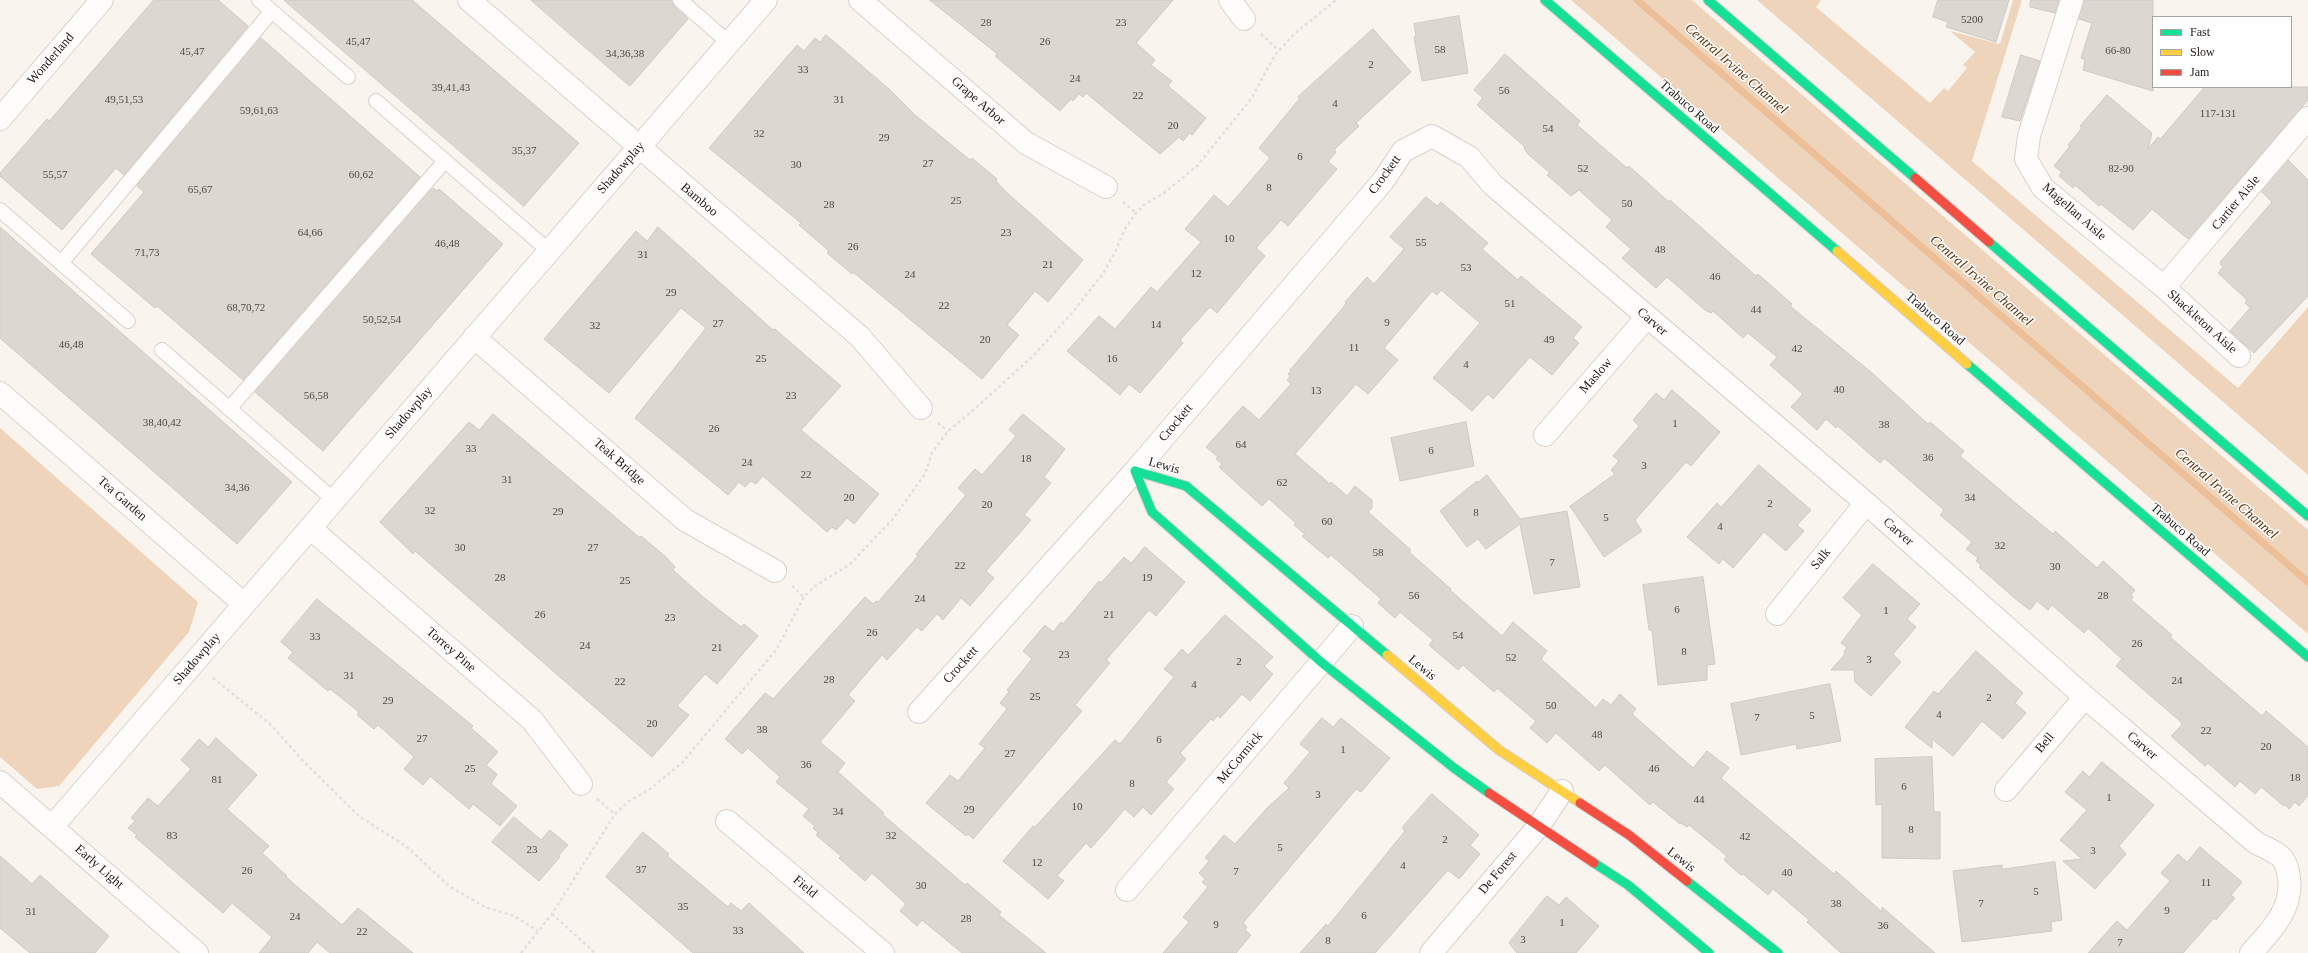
<!DOCTYPE html>
<style>
body{margin:0}
#map{position:relative;width:2308px;height:953px;overflow:hidden;background:#faf4ee;font-family:Georgia,serif}
canvas{display:block}
.legend{position:absolute;left:2152px;top:16px;width:140px;height:72px;box-sizing:border-box;background:#fff;border:1px solid #a6a3a1;margin:0;padding:5px 7px;list-style:none;font-size:12px;color:#211a15}
.legend li{display:flex;align-items:center;gap:8px;height:20px}
.legend b{width:20px;border:1px solid #a6a3a1}
</style>
<div id="map">
<canvas width="2308" height="953"></canvas>
<ul class="legend">
<li><b style="height:5px;background:#16e098"></b>Fast</li>
<li><b style="height:5px;background:#ffcf43"></b>Slow</li>
<li><b style="height:5px;background:#f24e42"></b>Jam</li>
</ul>
</div>
<script>
const ctx = document.querySelector('canvas').getContext('2d');
ctx.lineJoin = 'round';
function fillPath(path, color) { ctx.fillStyle = color; ctx.fill(path, 'evenodd'); }
function stroke(path, color, width, dash) { ctx.strokeStyle = color; ctx.lineWidth = width; ctx.lineCap = dash ? 'butt' : 'round'; ctx.setLineDash(dash || []); ctx.stroke(path); }
function drawText(font, color, halo, rows, align = 'center') {
  ctx.font = font + ' Georgia,serif'; ctx.lineWidth = 3; ctx.setLineDash([]); ctx.textBaseline = 'middle'; ctx.strokeStyle = halo; ctx.fillStyle = color; for (const [text, x, y, turn = 0] of rows) {
    ctx.save(); ctx.translate(x, y); ctx.rotate((+turn || 0) * Math.PI / 180); ctx.textAlign = isNaN(turn) ? turn : align; if (halo) ctx.strokeText(text, 0, 0); ctx.fillText(text, 0, 0); ctx.restore();
  }
}
const green = new Path2D(`
 M 1571,0 L 1692,0 L 2308,530 L 2308,634 Z
 M 1757,0 L 1821,0 L 1816,7 L 1930,103 L 1944,88 L 1948,91 L 1967,68 L 1963,65 L 1975,52 L 1950,31 L 2000,44 L 2013,0 L 2022,0 L 1972,161 L 2238,388 L 2308,307 L 2308,475 Z
 M 0,428 L 198,602 L 189,632 L 59,786 L 37,789 L 0,757 Z`);
const stream = new Path2D(`
 M 1637,0 L 2308,582`);
const building = new Path2D(`
 M 154,0 L 218,0 L 248,26 L 124,175 L 116,168 L 62,230 L 0,176 L 0,173 L 47,119 L 49,121 Z
 M 284,0 L 412,0 L 579,143 L 524,206 Z
 M 531,0 L 672,0 L 674,6 L 688,19 L 630,86 Z
 M 930,0 L 1173,0 L 1136,43 L 1155,60 L 1151,65 L 1172,81 L 1168,86 L 1206,118 L 1192,135 L 1190,133 L 1183,141 L 1179,137 L 1160,154 L 1086,93 L 1083,97 L 1079,94 L 1073,101 L 1071,99 L 1060,111 L 995,56 L 997,54 Z
 M 1938,0 L 2009,0 L 1996,42 L 1946,27 L 1948,22 L 1933,17 Z
 M 2031,0 L 2059,0 L 2055,13 L 2030,7 Z
 M 2084,0 L 2153,0 L 2153,91 L 2083,70 L 2085,60 L 2081,58 L 2092,23 L 2079,19 Z
 M 1459,16 L 1468,73 L 1422,81 L 1414,37 L 1416,36 L 1414,24 Z
 M 1373,29 L 1411,72 L 1356,123 L 1359,126 L 1334,150 L 1336,152 L 1328,162 L 1337,169 L 1288,226 L 1281,220 L 1256,248 L 1265,256 L 1217,313 L 1210,307 L 1180,340 L 1183,343 L 1140,393 L 1129,384 L 1120,395 L 1067,351 L 1099,316 L 1115,329 L 1151,287 L 1157,292 L 1201,242 L 1185,229 L 1214,195 L 1228,207 L 1270,158 L 1259,148 L 1300,98 L 1298,97 Z
 M 826,35 L 889,89 L 915,115 L 970,160 L 972,158 L 997,179 L 996,181 L 1005,191 L 1083,260 L 1048,302 L 1035,291 L 1007,325 L 1019,335 L 982,379 L 853,272 L 852,274 L 827,253 L 829,251 L 799,225 L 801,223 L 709,148 L 797,45 L 804,51 L 815,38 L 820,42 Z
 M 261,38 L 420,177 L 243,380 L 157,306 L 155,308 L 91,254 L 144,192 L 137,186 Z
 M 1505,54 L 1580,121 L 1577,125 L 1627,168 L 1629,166 L 1669,202 L 1670,200 L 1756,276 L 1758,274 L 1792,304 L 1790,306 L 1871,372 L 1928,424 L 1930,422 L 1964,451 L 1960,456 L 2025,511 L 2053,534 L 2055,531 L 2097,568 L 2103,561 L 2135,590 L 2131,595 L 2133,597 L 2131,600 L 2172,635 L 2170,637 L 2262,716 L 2266,711 L 2308,747 L 2308,796 L 2299,806 L 2295,802 L 2289,809 L 2285,805 L 2284,806 L 2261,787 L 2255,794 L 2240,781 L 2235,787 L 2208,763 L 2205,766 L 2171,736 L 2182,725 L 2181,722 L 2116,666 L 2122,659 L 2088,628 L 2084,633 L 2052,605 L 2048,610 L 2037,601 L 2030,610 L 2018,601 L 1979,567 L 1981,565 L 1976,561 L 1978,558 L 1966,549 L 1972,542 L 1940,515 L 1944,510 L 1884,458 L 1880,463 L 1838,426 L 1836,428 L 1826,419 L 1817,430 L 1791,407 L 1803,394 L 1770,365 L 1777,357 L 1748,333 L 1743,338 L 1713,311 L 1711,313 L 1705,310 L 1667,277 L 1656,288 L 1622,258 L 1631,249 L 1606,227 L 1612,220 L 1579,190 L 1571,196 L 1547,175 L 1550,173 L 1528,154 L 1524,148 L 1525,147 L 1477,105 L 1483,98 L 1474,90 Z
 M 2021,55 L 2040,61 L 2020,121 L 2002,117 Z
 M 2205,87 L 2308,87 L 2308,100 L 2188,239 L 2152,209 L 2133,230 L 2101,204 L 2099,206 L 2075,185 L 2073,188 L 2059,176 L 2062,172 L 2054,166 L 2070,146 L 2068,145 L 2082,128 L 2080,126 L 2107,95 L 2152,133 L 2148,149 L 2158,137 L 2160,139 Z
 M 2288,160 L 2308,180 L 2308,296 L 2254,353 L 2230,331 L 2250,308 L 2245,303 L 2247,300 L 2218,273 L 2223,267 L 2220,264 L 2221,261 L 2272,202 L 2262,192 Z
 M 433,188 L 437,191 L 439,189 L 503,244 L 323,451 L 255,392 Z
 M 1426,197 L 1437,206 L 1441,202 L 1488,243 L 1482,249 L 1518,280 L 1521,276 L 1582,327 L 1573,338 L 1579,343 L 1552,375 L 1530,357 L 1493,399 L 1488,394 L 1472,411 L 1433,378 L 1480,323 L 1441,290 L 1437,295 L 1432,291 L 1384,348 L 1398,360 L 1368,394 L 1356,384 L 1295,454 L 1330,484 L 1331,482 L 1347,496 L 1355,486 L 1372,500 L 1372,508 L 1368,512 L 1411,550 L 1409,552 L 1451,589 L 1450,590 L 1502,636 L 1513,622 L 1547,651 L 1541,659 L 1596,708 L 1603,699 L 1611,705 L 1620,694 L 1636,709 L 1632,714 L 1693,768 L 1707,751 L 1729,768 L 1721,778 L 1834,874 L 1836,871 L 1882,912 L 1882,907 L 1935,953 L 1841,953 L 1807,922 L 1809,920 L 1773,889 L 1768,895 L 1743,874 L 1741,875 L 1724,860 L 1727,856 L 1689,825 L 1687,827 L 1681,823 L 1680,824 L 1653,802 L 1650,805 L 1605,765 L 1599,771 L 1556,733 L 1547,743 L 1530,728 L 1536,721 L 1497,688 L 1494,692 L 1463,665 L 1458,670 L 1429,645 L 1433,640 L 1400,612 L 1395,618 L 1378,603 L 1381,599 L 1331,555 L 1328,558 L 1302,536 L 1305,534 L 1294,525 L 1296,523 L 1269,499 L 1262,506 L 1219,467 L 1222,464 L 1216,459 L 1218,457 L 1206,447 L 1243,406 L 1259,420 L 1291,384 L 1287,380 L 1290,376 L 1288,374 L 1291,371 L 1290,370 L 1346,304 L 1345,302 L 1367,277 L 1374,284 L 1404,249 L 1390,237 Z
 M 0,227 L 292,482 L 237,544 L 0,338 Z
 M 658,227 L 773,330 L 775,329 L 841,386 L 801,430 L 879,494 L 854,524 L 847,518 L 836,530 L 832,527 L 827,532 L 763,476 L 756,484 L 751,481 L 745,487 L 739,482 L 728,495 L 635,418 L 706,328 L 681,308 L 609,393 L 544,339 L 636,231 L 647,241 Z
 M 1672,390 L 1720,432 L 1691,466 L 1686,462 L 1635,520 L 1642,531 L 1604,557 L 1570,506 L 1615,474 L 1611,470 L 1619,461 L 1613,456 L 1639,426 L 1633,420 L 1656,393 L 1664,400 Z
 M 493,414 L 640,538 L 641,536 L 666,557 L 675,567 L 673,570 L 702,596 L 741,627 L 744,624 L 758,636 L 717,684 L 705,674 L 677,706 L 689,715 L 652,757 L 415,551 L 413,554 L 380,522 L 469,422 L 479,430 Z
 M 1023,414 L 1065,449 L 1044,477 L 1051,483 L 1024,515 L 1031,520 L 986,571 L 994,578 L 970,606 L 961,598 L 943,620 L 937,614 L 922,631 L 917,627 L 887,660 L 882,655 L 848,695 L 855,701 L 820,742 L 845,763 L 838,772 L 884,813 L 882,814 L 965,885 L 967,883 L 1001,912 L 999,915 L 1046,953 L 962,953 L 922,920 L 917,926 L 900,911 L 906,904 L 872,873 L 865,881 L 839,858 L 841,856 L 816,835 L 818,833 L 813,828 L 815,826 L 803,816 L 809,809 L 776,782 L 780,777 L 748,748 L 742,754 L 725,739 L 765,693 L 773,699 L 865,597 L 873,604 L 876,601 L 878,602 L 918,556 L 916,554 L 966,495 L 958,488 L 975,469 L 982,475 L 1016,436 L 1009,430 Z
 M 1466,422 L 1474,466 L 1400,481 L 1391,438 Z
 M 1759,465 L 1811,510 L 1797,525 L 1804,531 L 1786,551 L 1764,532 L 1733,568 L 1723,559 L 1719,564 L 1687,537 L 1717,503 L 1721,507 Z
 M 1487,475 L 1520,519 L 1567,511 L 1580,587 L 1534,594 L 1520,524 L 1486,549 L 1478,539 L 1467,547 L 1440,511 L 1477,481 L 1477,483 Z
 M 1145,547 L 1185,582 L 1156,616 L 1149,610 L 1106,660 L 1110,663 L 1075,705 L 1082,711 L 973,839 L 968,834 L 966,836 L 926,803 L 950,775 L 958,781 L 985,748 L 979,744 L 1007,709 L 1000,703 L 1009,692 L 1007,690 L 1032,659 L 1023,651 L 1045,625 L 1053,632 L 1061,622 L 1063,624 L 1099,581 L 1101,583 L 1124,557 L 1131,563 Z
 M 1873,564 L 1920,604 L 1907,619 L 1916,627 L 1893,654 L 1901,662 L 1871,696 L 1855,682 L 1854,670 L 1831,670 L 1845,654 L 1844,652 L 1847,647 L 1841,643 L 1862,615 L 1843,598 Z
 M 1703,577 L 1715,664 L 1707,665 L 1707,680 L 1658,685 L 1652,630 L 1649,630 L 1643,585 Z
 M 317,599 L 462,717 L 473,726 L 471,728 L 498,752 L 486,765 L 497,774 L 491,784 L 517,806 L 500,826 L 473,804 L 469,809 L 430,776 L 423,785 L 404,769 L 414,757 L 378,725 L 374,729 L 357,715 L 359,712 L 330,689 L 328,691 L 288,658 L 293,652 L 281,642 Z
 M 1225,615 L 1273,657 L 1264,666 L 1273,674 L 1250,701 L 1242,694 L 1220,718 L 1218,715 L 1213,721 L 1211,719 L 1180,753 L 1186,759 L 1166,782 L 1174,789 L 1151,815 L 1143,807 L 1134,817 L 1125,809 L 1091,848 L 1086,843 L 1057,876 L 1064,881 L 1048,899 L 1003,861 L 1033,826 L 1035,827 L 1115,740 L 1120,744 L 1174,677 L 1164,669 L 1182,649 L 1188,655 Z
 M 1976,651 L 2023,693 L 2015,703 L 2026,713 L 2003,739 L 1982,721 L 1953,756 L 1932,739 L 1932,748 L 1905,727 L 1934,691 L 1938,694 Z
 M 1830,684 L 1841,741 L 1797,749 L 1796,744 L 1741,755 L 1731,704 Z
 M 1322,718 L 1333,727 L 1341,718 L 1390,758 L 1361,792 L 1356,789 L 1243,923 L 1247,927 L 1245,930 L 1251,935 L 1236,953 L 1163,953 L 1189,922 L 1183,917 L 1208,887 L 1202,882 L 1205,879 L 1199,873 L 1209,861 L 1205,858 L 1224,835 L 1235,844 L 1268,807 L 1289,788 L 1284,783 L 1310,752 L 1300,744 Z
 M 216,738 L 257,775 L 227,809 L 269,846 L 262,853 L 287,876 L 286,877 L 342,925 L 358,908 L 413,953 L 330,953 L 317,942 L 308,953 L 259,953 L 272,937 L 232,903 L 223,913 L 135,837 L 137,835 L 128,828 L 135,821 L 131,818 L 148,798 L 158,806 L 191,769 L 181,760 L 199,739 L 208,747 Z
 M 1932,757 L 1934,812 L 1940,812 L 1940,859 L 1882,858 L 1882,804 L 1876,805 L 1875,759 Z
 M 2102,762 L 2154,805 L 2119,846 L 2126,854 L 2095,889 L 2063,861 L 2082,859 L 2060,840 L 2087,810 L 2065,792 L 2083,771 L 2089,777 Z
 M 1432,794 L 1479,835 L 1470,845 L 1480,854 L 1459,879 L 1448,870 L 1375,953 L 1300,953 L 1326,924 L 1328,926 L 1405,831 L 1402,828 Z
 M 514,817 L 541,840 L 550,830 L 568,845 L 558,856 L 560,857 L 539,881 L 492,842 Z
 M 643,832 L 669,854 L 667,856 L 728,907 L 731,903 L 741,911 L 749,903 L 804,953 L 693,953 L 606,877 Z
 M 2200,847 L 2242,882 L 2231,895 L 2235,898 L 2216,920 L 2214,918 L 2183,953 L 2088,953 L 2117,921 L 2127,930 L 2170,881 L 2161,873 L 2178,854 L 2187,862 Z
 M 0,856 L 32,884 L 40,875 L 109,936 L 95,953 L 30,953 L 0,928 Z
 M 2055,862 L 2062,920 L 2051,922 L 2052,931 L 1962,942 L 1953,871 L 2002,865 L 2002,869 Z
 M 1547,896 L 1559,905 L 1566,897 L 1599,926 L 1576,953 L 1517,953 L 1509,943 Z`);
const path = new Path2D(`
 M 1261,34 L 1279,51
 M 1123,202 L 1136,213
 M 938,423 L 948,431
 M 792,586 L 804,597
 M 213,678 L 270,724 L 305,763 L 360,817 L 406,846 L 449,886 L 485,907 L 514,916 L 538,931
 M 597,799 L 615,814
 M 552,914 L 595,953
 M 521,953 L 552,914 L 615,814 L 629,801 L 650,789 L 682,763 L 776,650 L 804,597 L 815,586 L 849,565 L 892,520 L 925,474 L 932,453 L 948,431 L 971,412 L 1032,357 L 1073,312 L 1104,272 L 1115,252 L 1125,229 L 1136,213 L 1145,204 L 1164,193 L 1197,166 L 1251,99 L 1275,55 L 1294,34 L 1336,0`);
const lane = new Path2D(`
 M 259,0 L 348,77
 M 680,0 L 729,43
 M 376,101 L 549,251
 M 0,210 L 128,321
 M 61,263 L 272,11
 M 162,350 L 334,500
 M 229,409 L 445,161`);
const street = new Path2D(`
 M 469,0 L 860,337 L 921,408
 M 860,0 L 1026,143 L 1106,187
 M 1230,0 L 1244,19
 M 2072,0 L 2029,136 L 2026,159 L 2043,188 L 2164,287 L 2239,356
 M 0,119 L 102,0
 M 2164,287 L 2308,118
 M 474,337 L 685,520 L 775,571
 M 0,393 L 244,604
 M 1545,435 L 1647,317
 M 310,528 L 532,720 L 581,784
 M 1777,614 L 1866,503
 M 919,712 L 1135,471 L 1383,181 L 1403,151 L 1432,136 L 1469,157 L 1493,185 L 1866,503 L 2085,697 L 2255,842 C 2263,847 2273,850 2280,856 C 2284,859 2287,867 2288,872 C 2296,906 2272,930 2251,953
 M 0,782 L 197,953
 M 2006,790 L 2085,697
 M 727,821 L 883,953
 M 52,827 L 766,0
 M 1127,890 L 1352,626
 M 1431,953 L 1538,827 L 1562,791`);
const fast = new Path2D(`
 M 1545,0 L 1837,251
 M 1708,0 L 1915,178
 M 1989,242 L 2308,516
 M 1967,364 L 2308,657
 M 1135,471 L 1186,486 L 1387,655
 M 1135,471 L 1152,512 L 1321,662 L 1454,768 L 1489,793
 M 1594,863 L 1628,885 L 1709,953
 M 1687,881 L 1778,953`);
const slow = new Path2D(`
 M 1837,251 L 1967,364
 M 1387,655 L 1499,750 L 1580,803`);
const jam = new Path2D(`
 M 1915,178 L 1989,242
 M 1489,793 L 1594,863
 M 1580,803 L 1629,835 L 1687,881`);
const numberNames = [
 ["5200",1972,20],
 ["28",986,23],
 ["23",1121,23],
 ["45,47",358,42],
 ["26",1045,42],
 ["58",1440,50],
 ["66-80",2118,51],
 ["45,47",192,52],
 ["34,36,38",625,54],
 ["2",1371,65],
 ["33",803,70],
 ["24",1075,79],
 ["39,41,43",451,88],
 ["56",1504,91],
 ["22",1138,96],
 ["49,51,53",124,100],
 ["31",839,100],
 ["4",1335,104],
 ["59,61,63",259,111],
 ["117-131",2218,114],
 ["20",1173,126],
 ["54",1548,129],
 ["32",759,134],
 ["29",884,138],
 ["35,37",524,151],
 ["6",1300,157],
 ["27",928,164],
 ["30",796,165],
 ["52",1583,169],
 ["82-90",2121,169],
 ["55,57",55,175],
 ["60,62",361,175],
 ["8",1269,188],
 ["65,67",200,190],
 ["25",956,201],
 ["50",1627,204],
 ["28",829,205],
 ["64,66",310,233],
 ["23",1006,233],
 ["10",1229,239],
 ["55",1421,243],
 ["46,48",447,244],
 ["26",853,247],
 ["48",1660,250],
 ["71,73",147,253],
 ["31",643,255],
 ["21",1048,265],
 ["53",1466,268],
 ["12",1196,274],
 ["24",910,275],
 ["46",1715,277],
 ["29",671,293],
 ["51",1510,304],
 ["22",944,306],
 ["68,70,72",246,308],
 ["44",1756,310],
 ["50,52,54",382,320],
 ["9",1387,323],
 ["27",718,324],
 ["14",1156,325],
 ["32",595,326],
 ["20",985,340],
 ["49",1549,340],
 ["46,48",71,345],
 ["11",1354,348],
 ["42",1797,349],
 ["25",761,359],
 ["16",1112,359],
 ["4",1466,365],
 ["40",1839,390],
 ["13",1316,391],
 ["56,58",316,396],
 ["23",791,396],
 ["38,40,42",162,423],
 ["1",1675,424],
 ["38",1884,425],
 ["26",714,429],
 ["64",1241,445],
 ["33",471,449],
 ["6",1431,451],
 ["36",1928,458],
 ["18",1026,459],
 ["24",747,463],
 ["3",1644,466],
 ["22",806,475],
 ["31",507,480],
 ["62",1282,483],
 ["34,36",237,488],
 ["20",849,498],
 ["34",1970,498],
 ["2",1770,504],
 ["20",987,505],
 ["32",430,511],
 ["29",558,512],
 ["8",1476,513],
 ["5",1606,518],
 ["60",1327,522],
 ["4",1720,527],
 ["32",2000,546],
 ["30",460,548],
 ["27",593,548],
 ["58",1378,553],
 ["7",1552,563],
 ["22",960,566],
 ["30",2055,567],
 ["28",500,578],
 ["19",1147,578],
 ["25",625,581],
 ["56",1414,596],
 ["28",2103,596],
 ["24",920,599],
 ["6",1677,610],
 ["1",1886,611],
 ["26",540,615],
 ["21",1109,615],
 ["23",670,618],
 ["26",872,633],
 ["54",1458,636],
 ["33",315,637],
 ["26",2137,644],
 ["24",585,646],
 ["21",717,648],
 ["8",1684,652],
 ["23",1064,655],
 ["52",1511,658],
 ["3",1869,660],
 ["2",1239,662],
 ["31",349,676],
 ["28",829,680],
 ["24",2177,681],
 ["22",620,682],
 ["4",1194,685],
 ["25",1035,697],
 ["2",1989,698],
 ["29",388,701],
 ["50",1551,706],
 ["4",1939,715],
 ["5",1812,716],
 ["7",1757,718],
 ["20",652,724],
 ["38",762,730],
 ["22",2206,731],
 ["48",1597,735],
 ["27",422,739],
 ["6",1159,740],
 ["20",2266,747],
 ["1",1343,750],
 ["27",1010,754],
 ["36",806,765],
 ["25",470,769],
 ["46",1654,769],
 ["18",2295,778],
 ["81",217,780],
 ["8",1132,784],
 ["6",1904,787],
 ["3",1318,795],
 ["1",2109,798],
 ["44",1699,800],
 ["10",1077,807],
 ["29",969,810],
 ["34",838,812],
 ["8",1911,830],
 ["83",172,836],
 ["32",891,836],
 ["42",1745,837],
 ["2",1445,840],
 ["5",1280,848],
 ["23",532,850],
 ["3",2093,851],
 ["12",1037,863],
 ["4",1403,866],
 ["37",641,870],
 ["26",247,871],
 ["7",1236,872],
 ["40",1787,873],
 ["11",2206,883],
 ["30",921,886],
 ["5",2036,892],
 ["38",1836,904],
 ["7",1981,904],
 ["35",683,907],
 ["9",2167,911],
 ["31",31,912],
 ["6",1364,916],
 ["24",295,917],
 ["28",966,919],
 ["1",1562,923],
 ["9",1216,925],
 ["36",1883,926],
 ["33",738,931],
 ["22",362,932],
 ["3",1523,940],
 ["8",1328,941],
 ["7",2120,943]
];
const streetNames = [
 ["Wonderland",51,59,-49],
 ["Grape Arbor",978,101,41],
 ["Trabuco Road",1689,107,41],
 ["Shadowplay",621,168,-49],
 ["Crockett",1385,175,-54],
 ["Bamboo",699,200,40],
 ["Cartier Aisle",2236,203,-50],
 ["Magellan Aisle",2074,212,41],
 ["Trabuco Road",1935,319,41],
 ["Carver",1652,322,41],
 ["Shackleton Aisle",2202,322,42],
 ["Maslow",1596,376,-49],
 ["Shadowplay",409,413,-49],
 ["Crockett",1176,423,-50],
 ["Teak Bridge",619,462,41],
 ["Lewis",1164,466,16],
 ["Tea Garden",122,499,41],
 ["Trabuco Road",2180,530,41],
 ["Carver",1898,532,41],
 ["Salk",1821,559,-51],
 ["Torrey Pine",451,650,41],
 ["Shadowplay",197,659,-49],
 ["Crockett",961,665,-48],
 ["Lewis",1422,668,40],
 ["Bell",2045,743,-50],
 ["Carver",2142,746,41],
 ["McCormick",1240,758,-50],
 ["Lewis",1681,860,38],
 ["Early Light",99,867,41],
 ["De Forest",1498,873,-50],
 ["Field",805,887,40]
];
const waterNames = [
 ["Central Irvine Channel",1736,69,41],
 ["Central Irvine Channel",1981,281,41],
 ["Central Irvine Channel",2226,494,41]
];
fillPath(green, '#efd4bc');
stroke(stream, '#edbf98', 7);
fillPath(building, '#ddd7d1');
stroke(building, '#cfc9c4', 1);
stroke(lane, '#d8d1cc', 16);
stroke(street, '#d8d1cc', 24);
stroke(fast, '#d8d1cc', 11);
stroke(slow, '#d8d1cc', 11);
stroke(jam, '#d8d1cc', 11);
stroke(path, '#e1dfdd', 2.5, [3, 3]);
stroke(lane, '#fefdfc', 14);
stroke(street, '#fefdfc', 22);
stroke(fast, '#16e098', 9);
stroke(slow, '#ffcf43', 9);
stroke(jam, '#f24e42', 9);
drawText('11px', '#504944', null, numberNames);
drawText('13px', '#211a15', '#fff', streetNames);
drawText('italic 14px', '#60370e', '#fff', waterNames);
</script>
